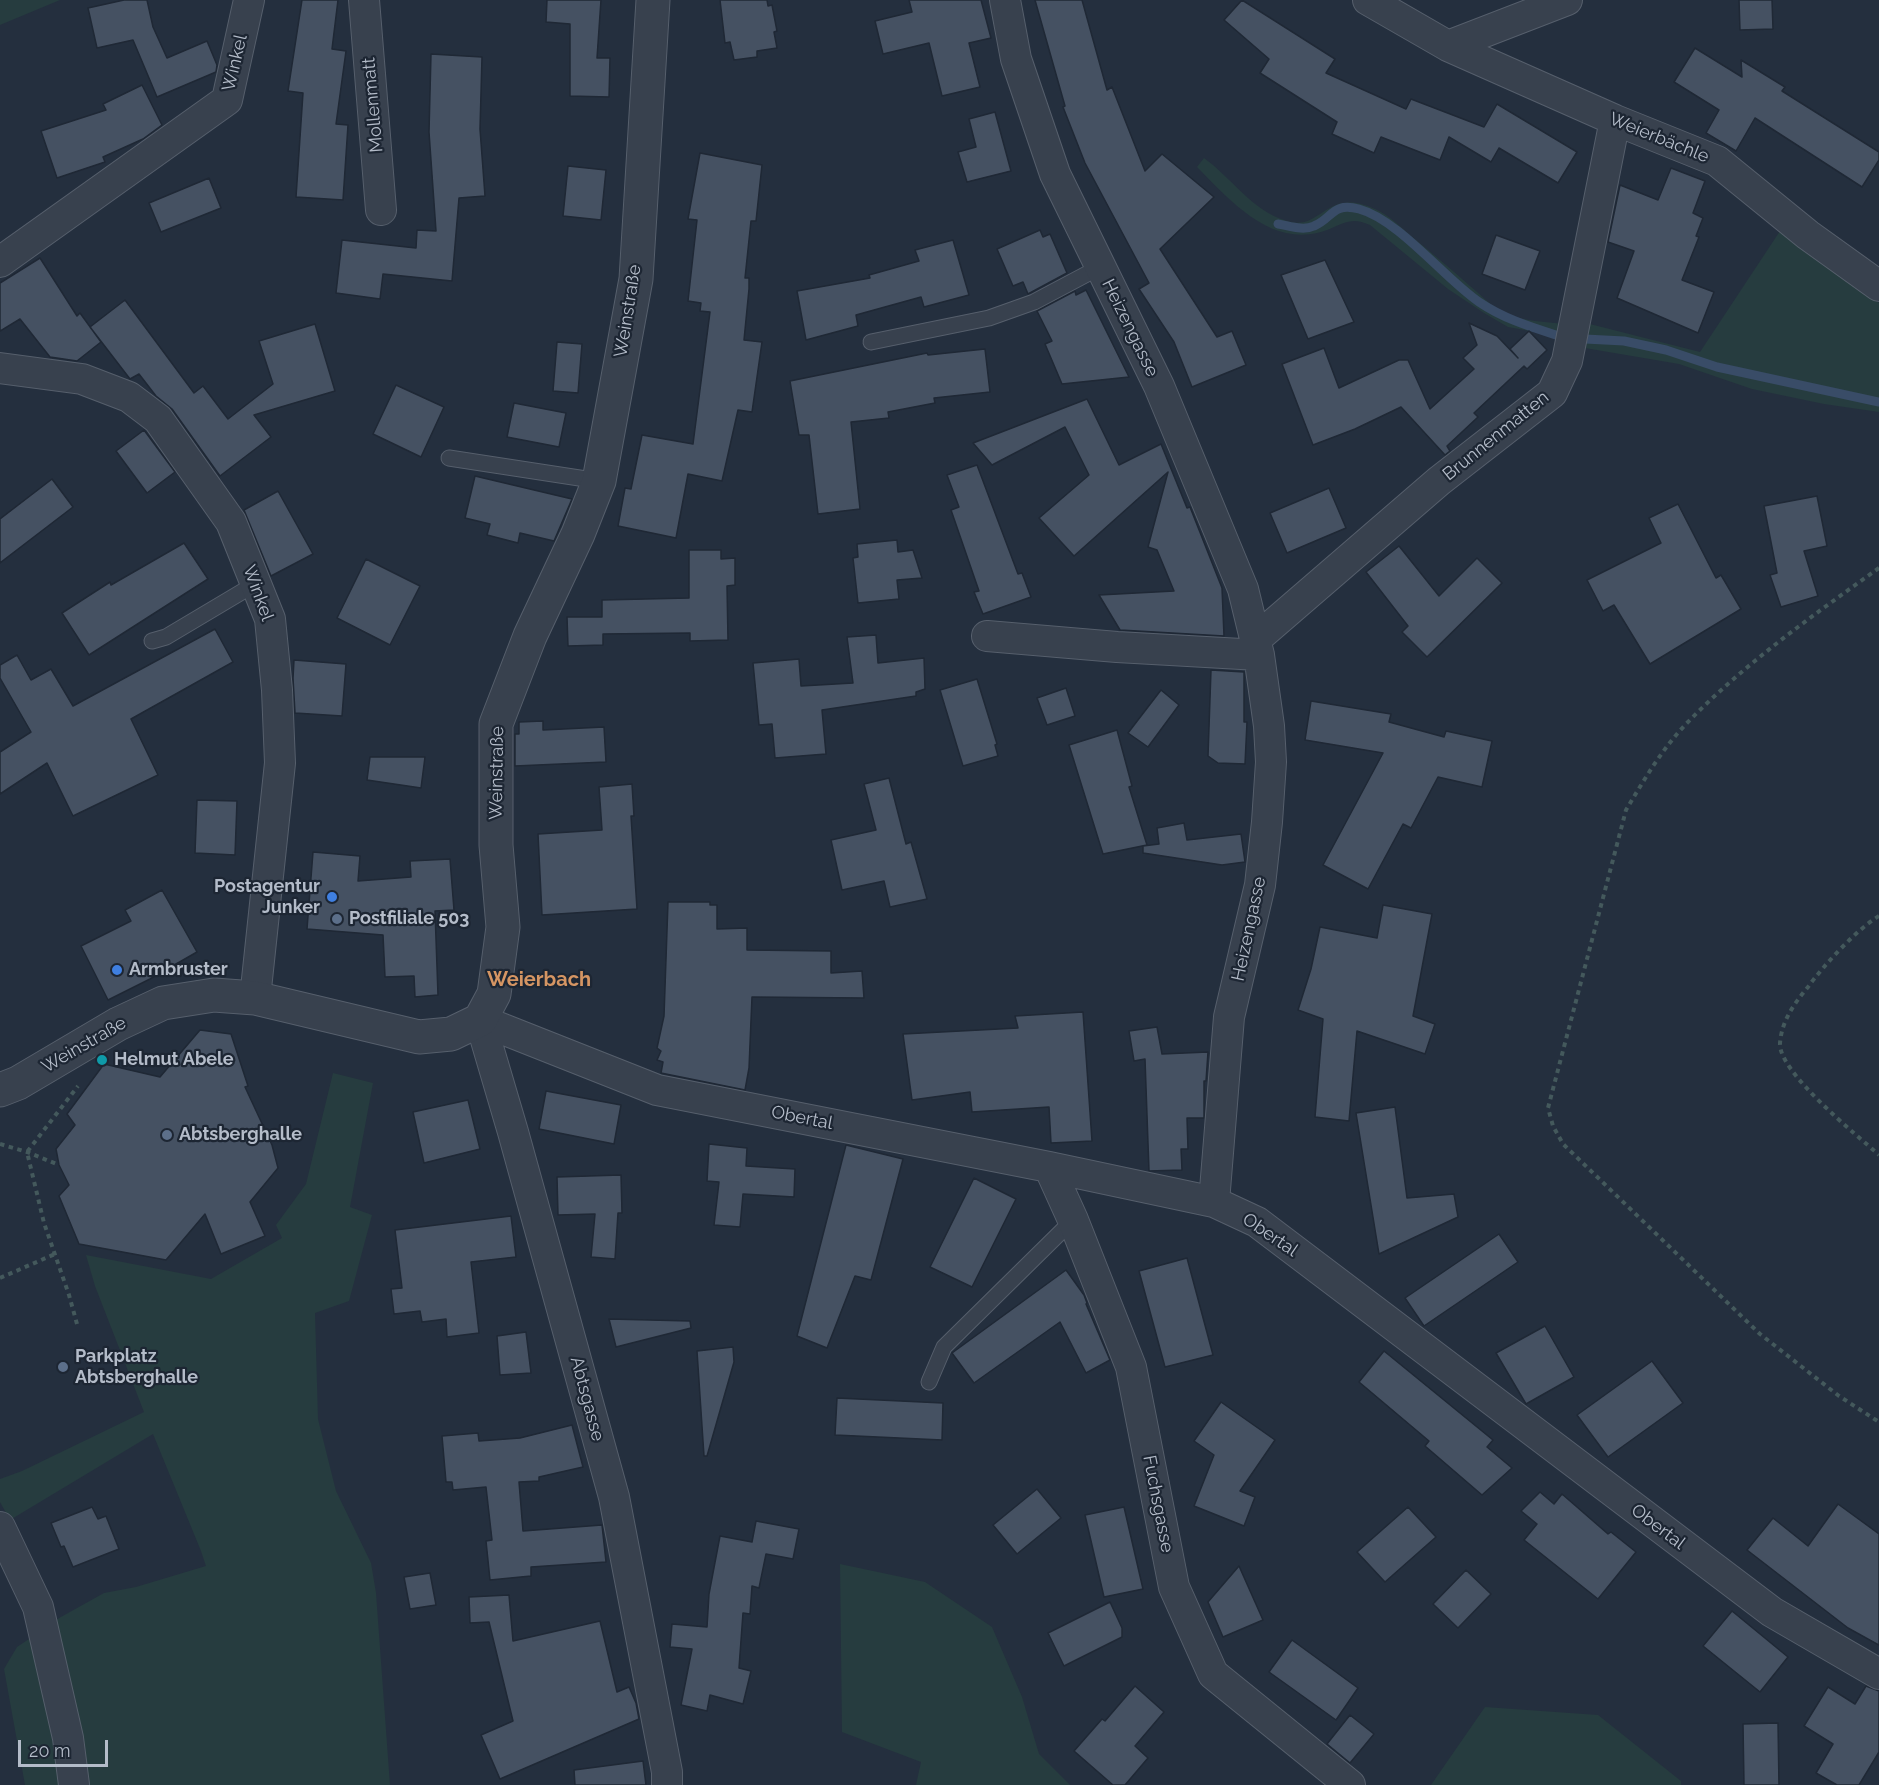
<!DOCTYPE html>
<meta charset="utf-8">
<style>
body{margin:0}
#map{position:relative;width:1879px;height:1785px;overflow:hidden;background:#242f3e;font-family:Raleway,sans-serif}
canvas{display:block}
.scale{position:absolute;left:18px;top:1740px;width:90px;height:27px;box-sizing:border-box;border:3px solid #b4bcc9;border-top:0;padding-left:8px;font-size:18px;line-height:21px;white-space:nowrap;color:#b4bcc9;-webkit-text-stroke:4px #1d2633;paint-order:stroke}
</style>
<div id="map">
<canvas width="1879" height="1785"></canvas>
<div class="scale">20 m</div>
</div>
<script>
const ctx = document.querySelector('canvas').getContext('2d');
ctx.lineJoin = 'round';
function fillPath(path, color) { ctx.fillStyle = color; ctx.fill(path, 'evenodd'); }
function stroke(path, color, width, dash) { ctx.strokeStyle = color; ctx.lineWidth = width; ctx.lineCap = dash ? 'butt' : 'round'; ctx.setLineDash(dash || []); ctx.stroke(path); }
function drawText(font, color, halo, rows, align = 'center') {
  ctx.font = font + ' Raleway,sans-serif'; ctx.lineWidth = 4.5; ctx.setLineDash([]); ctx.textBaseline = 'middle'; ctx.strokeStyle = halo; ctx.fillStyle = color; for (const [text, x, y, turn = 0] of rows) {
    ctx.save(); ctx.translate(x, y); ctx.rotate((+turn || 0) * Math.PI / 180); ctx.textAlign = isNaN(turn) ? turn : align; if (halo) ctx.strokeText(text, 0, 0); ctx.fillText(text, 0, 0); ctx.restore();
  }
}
const green = new Path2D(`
 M 0,0 L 60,0 L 0,25 Z
 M 1204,158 C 1232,178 1252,211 1287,221 C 1322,232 1325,186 1375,209 C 1388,215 1400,226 1411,236 C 1431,252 1451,269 1470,286 C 1481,295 1493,308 1506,314 C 1525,321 1545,322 1564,324 L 1564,343 L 1541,333 L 1508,327 L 1484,313 L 1448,289 L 1370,225 C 1346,214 1339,229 1317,233 C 1267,244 1229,199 1197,167 Z
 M 1780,231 L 1879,303 L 1879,412 L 1824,404 L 1752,389 L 1679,364 L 1579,347 L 1586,323 L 1700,352 Z
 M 333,1073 L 373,1083 L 350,1207 L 372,1215 L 349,1301 L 315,1313 L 318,1419 L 336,1491 L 371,1563 L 376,1593 L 390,1785 L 82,1785 L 52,1622 L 104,1593 L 136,1587 L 206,1566 L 201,1551 L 153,1434 L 10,1520 L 0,1502 L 0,1479 L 22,1471 L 144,1412 L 95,1286 L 86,1255 L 211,1279 L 282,1238 L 276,1225 L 306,1184 Z
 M 840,1564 L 925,1582 L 992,1627 L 1022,1697 L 1039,1754 L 1070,1785 L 916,1785 L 921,1762 L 842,1732 Z
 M 35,1635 L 64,1785 L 25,1785 L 4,1669 L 17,1647 Z
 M 1485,1707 L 1598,1715 L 1681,1781 L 1681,1785 L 1431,1785 Z`);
const stream = new Path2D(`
 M 1278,224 C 1290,226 1303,231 1314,226 C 1333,218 1332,202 1359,209 C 1399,220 1444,278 1479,302 C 1504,319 1531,327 1559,336
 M 1585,339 L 1624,341 L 1666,350 L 1717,367 L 1879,402`);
const building = new Path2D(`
 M 124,0 L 147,0 L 153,27 L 167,58 L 207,41 L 217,65 L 216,72 L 157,97 L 133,40 L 97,48 L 88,8 Z
 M 302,0 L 338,0 L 332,49 L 346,51 L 336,124 L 348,125 L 343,200 L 296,197 L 303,93 L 288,91 Z
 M 547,0 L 601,0 L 597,58 L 610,58 L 609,97 L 570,96 L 570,24 L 546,22 Z
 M 720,0 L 767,0 L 768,6 L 772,5 L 777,31 L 774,32 L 777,48 L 757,51 L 757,57 L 734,60 L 730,42 L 725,43 Z
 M 909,0 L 981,0 L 991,38 L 969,43 L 980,87 L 942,96 L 929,43 L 883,54 L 875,21 L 912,12 Z
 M 1035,0 L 1082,0 L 1107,90 L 1112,87 L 1145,171 L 1162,154 L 1214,197 L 1160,249 L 1217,337 L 1232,331 L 1246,365 L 1192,387 L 1174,342 L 1139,289 L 1149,283 L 1085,163 L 1063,107 L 1065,106 Z
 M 1242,0 L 1335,59 L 1326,73 L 1406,109 L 1411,99 L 1484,127 L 1497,104 L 1577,152 L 1558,183 L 1499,148 L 1491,162 L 1449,137 L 1440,160 L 1381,137 L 1374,153 L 1332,134 L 1337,122 L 1260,73 L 1269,59 L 1224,20 Z
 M 1739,0 L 1772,0 L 1773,29 L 1740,30 Z
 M 1695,48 L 1742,77 L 1741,60 L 1785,87 L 1782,91 L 1879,152 L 1879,160 L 1862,187 L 1755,118 L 1736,151 L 1706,133 L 1719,110 L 1674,82 Z
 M 431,54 L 482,57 L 480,129 L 485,196 L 459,198 L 452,281 L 383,274 L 380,299 L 336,293 L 342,240 L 416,248 L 417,230 L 436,231 L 429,132 Z
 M 142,85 L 162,125 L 143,139 L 103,157 L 105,162 L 57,178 L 41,131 L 106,110 L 103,104 Z
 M 995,112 L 1011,171 L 967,182 L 958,152 L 976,147 L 969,119 Z
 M 700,153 L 762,165 L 756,221 L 751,221 L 745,278 L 749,278 L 749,289 L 744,340 L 762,342 L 752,412 L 738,410 L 722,481 L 688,474 L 676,538 L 618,526 L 625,488 L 631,489 L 642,435 L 693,444 L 710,312 L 700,311 L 701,303 L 688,301 L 697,220 L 688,219 Z
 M 568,166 L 606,170 L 601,220 L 563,216 Z
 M 1671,168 L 1705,181 L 1693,213 L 1703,218 L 1696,236 L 1699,237 L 1682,280 L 1714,292 L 1698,333 L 1617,298 L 1634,251 L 1608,242 L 1620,185 L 1658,200 Z
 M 209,178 L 221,208 L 161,232 L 149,203 Z
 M 1040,230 L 1043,237 L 1050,234 L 1067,273 L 1028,294 L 1023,282 L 1013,286 L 997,249 Z
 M 1496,235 L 1540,251 L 1525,290 L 1482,274 Z
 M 953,240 L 969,295 L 924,307 L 921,297 L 856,315 L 858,326 L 806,340 L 797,291 L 870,278 L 869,275 L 919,261 L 915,250 Z
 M 40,258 L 77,316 L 80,313 L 101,342 L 77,361 L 50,357 L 20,319 L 0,331 L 0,283 Z
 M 1325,260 L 1354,322 L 1308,339 L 1281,275 Z
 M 1086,290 L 1129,377 L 1062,384 L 1045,344 L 1052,341 L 1037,311 L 1075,291 L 1076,295 Z
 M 125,300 L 194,393 L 203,386 L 228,419 L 273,384 L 259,341 L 315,324 L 335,391 L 254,415 L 271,437 L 220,476 L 172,409 L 156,396 L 139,374 L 130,379 L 90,327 Z
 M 1469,323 L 1497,336 L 1518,358 L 1510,349 L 1529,331 L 1547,350 L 1527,369 L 1524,366 L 1474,413 L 1478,417 L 1447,446 L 1450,451 L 1445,455 L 1401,407 L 1355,429 L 1313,445 L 1282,364 L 1324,348 L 1339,388 L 1399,360 L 1408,360 L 1430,409 L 1474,369 L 1463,358 L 1477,345 Z
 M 557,342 L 582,344 L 578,393 L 553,391 Z
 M 985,349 L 990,392 L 934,398 L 935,403 L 888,412 L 889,418 L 851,422 L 860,509 L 818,514 L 809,435 L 799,435 L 790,381 L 927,353 L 928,355 Z
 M 396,385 L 444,407 L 421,457 L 373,434 Z
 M 1087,399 L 1119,465 L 1161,444 L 1187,508 L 1190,507 L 1222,588 L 1224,636 L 1120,630 L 1099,595 L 1174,591 L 1157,550 L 1148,547 L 1168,472 L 1074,556 L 1039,518 L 1089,475 L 1065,427 L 992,465 L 973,443 Z
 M 514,403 L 566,413 L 559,447 L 507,437 Z
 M 144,430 L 175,472 L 147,493 L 116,451 Z
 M 977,465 L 1018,574 L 1022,573 L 1031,597 L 983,614 L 974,592 L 979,591 L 951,510 L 959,507 L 947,475 Z
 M 475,476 L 572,499 L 554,541 L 520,533 L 518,543 L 487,535 L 490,524 L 465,518 Z
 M 52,479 L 73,507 L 0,563 L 0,519 Z
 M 1329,488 L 1346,528 L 1287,553 L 1270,513 Z
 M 278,491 L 313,554 L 271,576 L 244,510 Z
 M 1817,496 L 1827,546 L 1804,551 L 1818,596 L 1781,607 L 1770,575 L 1777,573 L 1764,506 Z
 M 1678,504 L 1716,578 L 1721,575 L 1741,609 L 1650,664 L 1614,605 L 1603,611 L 1587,580 L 1661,543 L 1649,518 Z
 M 897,540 L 898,552 L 913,550 L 922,578 L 897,580 L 899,599 L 858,603 L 853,558 L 858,557 L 857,544 Z
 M 184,543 L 208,579 L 89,655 L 62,613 L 110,582 L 111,585 Z
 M 1399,546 L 1439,596 L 1477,558 L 1502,583 L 1427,657 L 1402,632 L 1408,626 L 1366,572 Z
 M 689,550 L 721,550 L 721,559 L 735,558 L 735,585 L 727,586 L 728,640 L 690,641 L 690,633 L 603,634 L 603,645 L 568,646 L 567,617 L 602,617 L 602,600 L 689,598 Z
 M 366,559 L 420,586 L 390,645 L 337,618 Z
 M 215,629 L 233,662 L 131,719 L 158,775 L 73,816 L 47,763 L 0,794 L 0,752 L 31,732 L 0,678 L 0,665 L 17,655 L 31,680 L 51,669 L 73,706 Z
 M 876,635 L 878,663 L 924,658 L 925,689 L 916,692 L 916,696 L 822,710 L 826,754 L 775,758 L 772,724 L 759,725 L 753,663 L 799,659 L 801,686 L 853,683 L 847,637 Z
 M 294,660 L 346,664 L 342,716 L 295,713 L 293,678 Z
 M 1211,670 L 1244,672 L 1244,722 L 1247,722 L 1245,764 L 1218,763 L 1208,756 Z
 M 977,679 L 997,744 L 995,745 L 998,756 L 963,766 L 940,690 Z
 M 1066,688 L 1075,716 L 1047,725 L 1037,698 Z
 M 1161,690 L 1179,705 L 1148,747 L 1128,733 Z
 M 1311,701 L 1391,714 L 1389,722 L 1444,737 L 1446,731 L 1492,741 L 1482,787 L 1438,777 L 1411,828 L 1403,824 L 1368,889 L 1323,865 L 1383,753 L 1305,740 Z
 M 543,721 L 543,730 L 604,727 L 606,762 L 515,766 L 515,734 L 519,734 L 519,722 Z
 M 1117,730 L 1132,786 L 1129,787 L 1147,845 L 1103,854 L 1069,745 Z
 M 370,757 L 425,757 L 421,788 L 367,780 Z
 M 889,778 L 906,844 L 911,842 L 927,899 L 890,907 L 884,881 L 842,890 L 831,840 L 876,830 L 864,784 Z
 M 632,784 L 634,816 L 631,816 L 637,909 L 542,915 L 538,834 L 602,830 L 599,787 Z
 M 197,800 L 237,801 L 235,855 L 195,853 Z
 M 1184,823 L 1187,840 L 1241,834 L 1245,862 L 1222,865 L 1143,853 L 1143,846 L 1159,844 L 1157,828 Z
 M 313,852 L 360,856 L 358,881 L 411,877 L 410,861 L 450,859 L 454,910 L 435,911 L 438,995 L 415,997 L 414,976 L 385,977 L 383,935 L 307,929 Z
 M 162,890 L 197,952 L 150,979 L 108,1000 L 81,946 L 131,921 L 125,910 Z
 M 668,902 L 710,902 L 710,905 L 717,905 L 717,929 L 747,928 L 747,950 L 831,951 L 831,973 L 862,971 L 864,998 L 752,997 L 749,1068 L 745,1090 L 661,1073 L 663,1062 L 657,1060 L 661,1051 L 657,1048 L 664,1016 Z
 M 1383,905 L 1432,914 L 1413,1016 L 1435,1024 L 1425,1054 L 1357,1031 L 1349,1121 L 1315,1117 L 1323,1019 L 1298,1010 L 1311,969 L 1320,927 L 1377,938 Z
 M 1083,1012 L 1092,1141 L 1051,1143 L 1049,1107 L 972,1112 L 970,1092 L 912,1100 L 903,1034 L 1018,1028 L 1015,1016 Z
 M 1157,1027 L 1162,1054 L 1208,1052 L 1206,1081 L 1204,1081 L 1204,1118 L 1187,1118 L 1188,1149 L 1181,1149 L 1182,1170 L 1149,1171 L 1145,1059 L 1134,1061 L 1129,1031 Z
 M 200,1030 L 231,1034 L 248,1086 L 245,1087 L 272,1145 L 278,1168 L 250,1202 L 265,1236 L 221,1254 L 205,1214 L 166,1260 L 79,1244 L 59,1196 L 69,1185 L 59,1165 L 56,1149 L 75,1125 L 67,1114 L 104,1064 L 160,1077 Z
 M 546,1091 L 621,1105 L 614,1144 L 539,1129 Z
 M 468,1100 L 480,1149 L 424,1163 L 413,1112 Z
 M 1395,1107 L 1407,1198 L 1454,1194 L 1458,1217 L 1379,1254 L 1356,1113 Z
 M 709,1144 L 747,1148 L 746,1166 L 795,1169 L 794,1197 L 743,1194 L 740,1227 L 714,1225 L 719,1182 L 707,1181 Z
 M 846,1145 L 903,1159 L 871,1280 L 855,1276 L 827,1348 L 797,1336 Z
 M 621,1175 L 622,1213 L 618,1213 L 615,1259 L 591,1257 L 595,1214 L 558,1215 L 557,1177 Z
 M 974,1178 L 1016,1199 L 972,1287 L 930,1267 Z
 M 511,1216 L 516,1257 L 471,1262 L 479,1333 L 447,1337 L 446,1319 L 422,1322 L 420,1311 L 394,1314 L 391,1289 L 402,1288 L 395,1230 Z
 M 1499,1234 L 1518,1262 L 1424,1326 L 1405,1298 Z
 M 1187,1258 L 1213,1355 L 1165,1367 L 1139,1271 Z
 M 1066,1270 L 1084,1295 L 1087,1303 L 1086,1304 L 1110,1360 L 1086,1373 L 1060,1322 L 974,1383 L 952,1353 Z
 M 609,1319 L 690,1321 L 691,1328 L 616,1347 Z
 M 1545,1326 L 1574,1377 L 1526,1404 L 1496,1353 Z
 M 526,1332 L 531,1373 L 500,1375 L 497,1336 Z
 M 733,1347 L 734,1362 L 707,1456 L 704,1456 L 697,1351 Z
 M 1384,1351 L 1493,1440 L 1487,1447 L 1512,1468 L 1482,1495 L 1425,1446 L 1429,1441 L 1359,1382 Z
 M 1652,1361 L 1683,1403 L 1608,1457 L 1577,1415 Z
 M 837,1398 L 943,1403 L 942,1440 L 835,1435 Z
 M 1221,1402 L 1275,1440 L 1240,1491 L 1255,1497 L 1244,1526 L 1194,1506 L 1214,1455 L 1194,1441 Z
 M 572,1425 L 583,1467 L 539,1477 L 539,1481 L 519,1482 L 523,1531 L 602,1525 L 606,1562 L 531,1567 L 531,1576 L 490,1580 L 486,1541 L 492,1540 L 486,1487 L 453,1490 L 452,1482 L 446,1482 L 442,1436 L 478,1433 L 479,1441 L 520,1438 Z
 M 1037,1489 L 1061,1518 L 1017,1554 L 993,1525 Z
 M 1540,1492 L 1554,1504 L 1562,1494 L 1608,1534 L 1611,1532 L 1636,1552 L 1598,1599 L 1524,1540 L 1537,1524 L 1521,1511 Z
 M 1838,1504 L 1879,1534 L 1879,1645 L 1848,1628 L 1747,1550 L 1773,1518 L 1808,1546 Z
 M 92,1507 L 98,1519 L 106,1516 L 119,1549 L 73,1567 L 64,1546 L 61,1547 L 51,1523 Z
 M 1124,1507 L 1143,1589 L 1104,1597 L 1085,1515 Z
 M 1408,1507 L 1436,1537 L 1385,1582 L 1357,1552 Z
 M 756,1521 L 799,1529 L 793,1559 L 766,1554 L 759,1588 L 752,1586 L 750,1614 L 743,1613 L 739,1668 L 751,1671 L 743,1704 L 710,1695 L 707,1711 L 681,1705 L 692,1649 L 670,1647 L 672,1624 L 707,1627 L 709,1594 L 720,1536 L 752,1542 Z
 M 1239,1566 L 1263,1620 L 1223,1637 L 1208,1602 Z
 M 1466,1570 L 1491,1594 L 1458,1628 L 1433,1604 Z
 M 430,1573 L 436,1605 L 410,1609 L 404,1577 Z
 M 509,1595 L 513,1641 L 600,1621 L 617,1692 L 629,1687 L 636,1703 L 639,1719 L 500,1779 L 481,1735 L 513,1721 L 489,1622 L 470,1623 L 469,1597 Z
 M 1110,1602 L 1122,1628 L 1122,1637 L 1064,1666 L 1048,1633 Z
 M 1732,1611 L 1788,1657 L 1760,1692 L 1703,1646 Z
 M 1292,1640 L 1358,1688 L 1336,1720 L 1269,1672 Z
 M 1135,1686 L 1164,1712 L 1135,1746 L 1148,1758 L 1125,1785 L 1113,1785 L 1074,1751 L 1102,1719 L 1105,1721 Z
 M 1866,1686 L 1879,1691 L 1879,1752 L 1859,1785 L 1837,1785 L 1816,1773 L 1833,1744 L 1804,1726 L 1828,1687 L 1855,1704 Z
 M 1350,1715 L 1374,1734 L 1350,1763 L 1327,1744 Z
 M 1778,1723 L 1779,1785 L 1744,1785 L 1743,1724 Z
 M 643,1761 L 646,1785 L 575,1785 L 574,1770 Z`);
const path = new Path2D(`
 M 1879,568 C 1812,616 1744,664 1686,724 C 1662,749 1644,780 1626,810 L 1548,1108 L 1553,1126 L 1563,1144 L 1760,1334 L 1839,1396 L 1879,1422
 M 1879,916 C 1856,930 1824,965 1808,987 C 1794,1004 1782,1020 1780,1043 C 1778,1072 1857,1135 1879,1155
 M 0,1144 L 27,1152 L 59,1165
 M 0,1278 L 55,1254
 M 77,1324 L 69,1295 L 44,1223 L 27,1152 L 78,1086`);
const service = new Path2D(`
 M 871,342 L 989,318 L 1034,302 L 1100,267
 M 449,458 L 599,481
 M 152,641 L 166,637 L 255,584
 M 929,1382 L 944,1347 L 1073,1220`);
const minor = new Path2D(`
 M 364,0 L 381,210
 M 1005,0 L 1016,59 L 1055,174 L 1159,386 L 1243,589 L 1259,655 L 1269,726 L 1271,762 L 1267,822 L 1260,885 L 1229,1017 L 1214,1202
 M 1368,0 L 1448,46 L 1615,120 L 1717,161 L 1808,235 L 1879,286
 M 1448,46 L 1567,0
 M 0,262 L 227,100 L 249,0
 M 0,368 L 82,379 L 129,397 L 158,419 L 231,522 L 270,619 L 277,690 L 280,763 L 255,998
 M 987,636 L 1117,647 L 1259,655
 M 1256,639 L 1439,481 L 1552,393 L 1567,361 L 1615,120
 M 480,1020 L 657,1090 L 1049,1167 L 1214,1202 L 1257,1222 L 1772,1612 L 1879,1674
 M 480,1020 L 513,1132 L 614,1497 L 667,1772 L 667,1785
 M 1049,1167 L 1073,1220 L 1131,1367 L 1174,1587 L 1213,1674 L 1350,1785
 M 0,1527 L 38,1607 L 68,1738 L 74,1785`);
const tertiary = new Path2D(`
 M 0,1090 L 18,1083 L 118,1024 L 163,1003 L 214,995 L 255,998 L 419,1037 L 451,1034 L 480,1020 L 494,994 L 503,927 L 496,845 L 496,724 L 530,636 L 578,534 L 599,481 L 636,279 L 653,0`);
const markers = [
 [332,897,6,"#3f7fe0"],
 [337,919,6,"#5c6f8a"],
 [117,970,6,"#3f7fe0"],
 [102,1060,6,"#0f9aa8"],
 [167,1135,6,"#5c6f8a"],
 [63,1367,6,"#5c6f8a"]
];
const streetNames = [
 ["Winkel",235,63,-77],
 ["Mollenmatt",373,105,-95],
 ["Weierbächle",1659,138,22],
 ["Weinstraße",628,311,-81],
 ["Heizengasse",1130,328,64],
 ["Brunnenmatten",1496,436,-39],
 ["Winkel",258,593,70],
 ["Weinstraße",497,773,-89],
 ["Heizengasse",1249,929,-78],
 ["Weinstraße",84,1045,-30],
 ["Obertal",802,1118,11],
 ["Obertal",1270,1235,34],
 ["Abtsgasse",587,1399,75],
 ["Fuchsgasse",1158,1504,79],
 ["Obertal",1658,1527,37]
];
const poiNames = [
 ["Postagentur",320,887,"right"],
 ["Junker",320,908,"right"],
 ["Postfiliale 503",349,919],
 ["Armbruster",129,970],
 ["Helmut Abele",114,1060],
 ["Abtsberghalle",179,1135],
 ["Parkplatz",75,1357],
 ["Abtsberghalle",75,1378]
];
const neighbourhoodNames = [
 ["Weierbach",539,980]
];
fillPath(green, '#263c3f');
stroke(stream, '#394c67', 9);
fillPath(building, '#455162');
stroke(building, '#1f2835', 1.5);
stroke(service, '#565f6c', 17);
stroke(minor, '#565f6c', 32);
stroke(tertiary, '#565f6c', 35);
stroke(path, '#44595c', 4, [4.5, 4.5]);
stroke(service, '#38414e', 15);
stroke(minor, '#38414e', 30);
stroke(tertiary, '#38414e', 33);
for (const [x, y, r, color] of markers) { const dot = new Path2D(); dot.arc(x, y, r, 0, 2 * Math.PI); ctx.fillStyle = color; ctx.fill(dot); stroke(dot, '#1d2633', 2); }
drawText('18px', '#b4bcc9', '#1d2633', streetNames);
drawText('bold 18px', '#b4bcc9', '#1d2633', poiNames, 'left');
drawText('bold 20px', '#d59563', '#1d2633', neighbourhoodNames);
</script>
